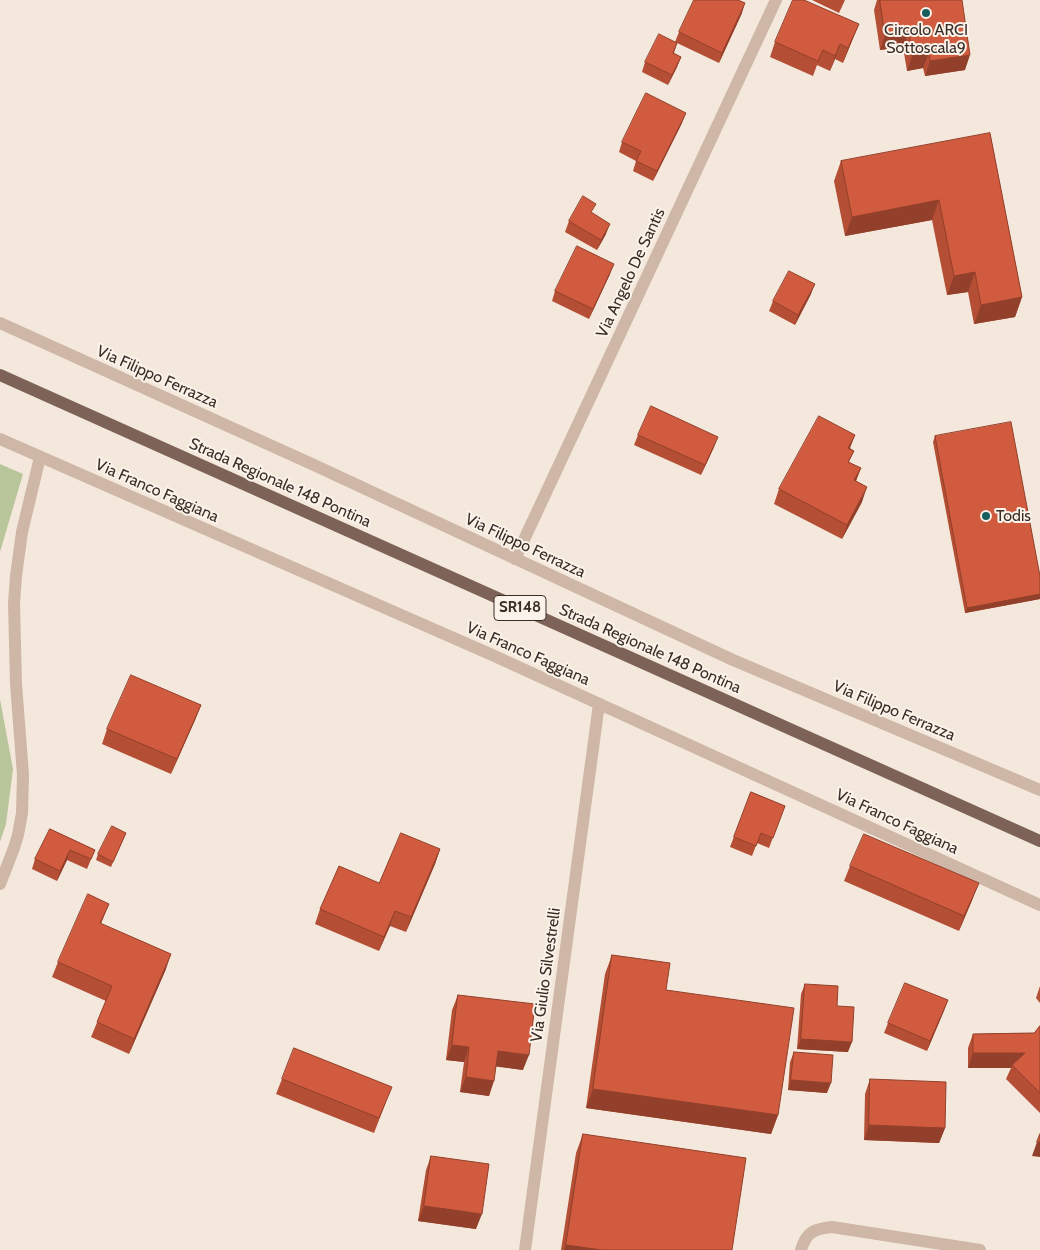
<!DOCTYPE html>
<style>
body{margin:0}
canvas{display:block;background:#f4e8dc}
</style>
<canvas width="1040" height="1250"></canvas>
<script>
const ctx = document.querySelector('canvas').getContext('2d');
ctx.lineJoin = 'round';
function fillPath(path, color) { ctx.fillStyle = color; ctx.fill(path, 'evenodd'); }
function stroke(path, color, width, dash) { ctx.strokeStyle = color; ctx.lineWidth = width; ctx.lineCap = dash ? 'butt' : 'round'; ctx.setLineDash(dash || []); ctx.stroke(path); }
function drawText(font, color, halo, rows, align = 'center') {
  ctx.font = font + ' Cabin,sans-serif'; ctx.lineWidth = 4; ctx.setLineDash([]); ctx.textBaseline = 'middle'; ctx.strokeStyle = halo; ctx.fillStyle = color; for (const [text, x, y, turn = 0] of rows) {
    ctx.save(); ctx.translate(x, y); ctx.rotate((+turn || 0) * Math.PI / 180); ctx.textAlign = isNaN(turn) ? turn : align; if (halo) ctx.strokeText(text, 0, 0); ctx.fillText(text, 0, 0); ctx.restore();
  }
}
const green = new Path2D(`
 M 0,464 L 23,474 L 0,552 Z
 M 0,699 L 13,769 L 6,824 L 0,842 Z`);
const minor = new Path2D(`
 M 515,559 L 776,0
 M 0,884 L 14,848 L 18,835 L 22,813 L 23,775 L 16,684 L 14,603 L 16,576 L 22,532 L 40,457
 M 525,1250 L 599,704
 M 801,1250 C 806,1232 814,1229 832,1227 L 980,1250`);
const tertiary = new Path2D(`
 M 0,323 L 314,465 L 733,660 L 1040,790
 M 0,439 L 490,654 L 1040,905`);
const primary = new Path2D(`
 M 0,375 L 1040,841`);
const wall = new Path2D(`
 M 812,0 L 845,0 L 839,13 Z
 M 877,0 L 962,0 L 965,70 L 925,76 L 923,68 L 907,71 L 903,47 L 880,50 L 874,10 Z
 M 742,13 L 719,63 L 677,43 L 674,53 L 681,57 L 677,67 L 668,85 L 642,72 L 645,62 L 675,42 L 679,32 Z
 M 859,24 L 843,63 L 835,59 L 830,71 L 817,65 L 813,76 L 770,57 L 775,42 Z
 M 682,123 L 653,181 L 633,171 L 636,161 L 619,152 L 622,142 Z
 M 990,133 L 1022,297 L 1015,317 L 974,324 L 968,292 L 947,295 L 932,220 L 845,236 L 834,181 L 841,161 Z
 M 592,213 L 606,234 L 597,250 L 565,232 L 569,221 Z
 M 610,274 L 589,319 L 552,301 L 555,291 Z
 M 811,294 L 795,325 L 769,311 L 773,301 Z
 M 638,435 L 714,447 L 701,475 L 634,445 Z
 M 855,435 L 850,448 L 854,451 L 849,462 L 861,468 L 856,481 L 862,502 L 842,539 L 774,504 L 779,489 Z
 M 935,436 L 1040,576 L 1040,599 L 965,613 L 933,442 Z
 M 201,705 L 195,720 L 171,774 L 102,744 L 107,729 Z
 M 751,792 L 785,806 L 769,848 L 757,843 L 752,856 L 730,847 Z
 M 50,829 L 95,850 L 87,869 L 67,860 L 57,881 L 32,869 L 35,859 Z
 M 126,833 L 111,867 L 96,860 L 98,854 Z
 M 440,849 L 435,864 L 406,932 L 390,926 L 379,951 L 315,924 L 320,909 L 379,883 Z
 M 850,866 L 973,898 L 959,931 L 844,881 Z
 M 109,904 L 101,924 L 166,969 L 129,1054 L 91,1037 L 106,1001 L 52,977 L 58,962 Z
 M 612,955 L 666,990 L 778,1115 L 771,1134 L 586,1108 L 605,974 Z
 M 805,984 L 837,1006 L 848,1052 L 797,1049 L 801,994 Z
 M 1040,986 L 1040,1003 L 1036,998 Z
 M 458,995 L 523,1070 L 496,1066 L 489,1096 L 460,1092 L 464,1062 L 446,1060 L 452,1010 Z
 M 948,1000 L 927,1051 L 884,1033 L 888,1023 Z
 M 1040,1026 L 1040,1113 L 1006,1079 L 1011,1068 L 968,1068 L 968,1048 L 973,1034 L 1034,1033 Z
 M 794,1052 L 827,1093 L 788,1090 L 790,1062 Z
 M 282,1079 L 386,1102 L 374,1133 L 276,1094 Z
 M 870,1079 L 945,1128 L 939,1143 L 864,1140 L 865,1094 Z
 M 583,1134 L 732,1250 L 561,1250 L 576,1153 Z
 M 431,1156 L 476,1229 L 418,1221 L 426,1170 Z`);
const shadedWall = new Path2D(`
 M 745,3 L 742,13 L 719,63 L 722,53 Z
 M 859,24 L 853,38 L 843,63 L 848,48 Z
 M 909,32 L 903,47 L 880,50 L 885,35 Z
 M 840,44 L 835,59 L 830,71 L 835,56 Z
 M 929,53 L 923,68 L 907,71 L 912,56 Z
 M 970,55 L 965,70 L 925,76 L 930,61 Z
 M 681,57 L 677,67 L 668,85 L 672,75 Z
 M 686,113 L 682,123 L 653,181 L 657,171 Z
 M 939,200 L 932,220 L 845,236 L 852,217 Z
 M 610,224 L 606,234 L 597,250 L 601,240 Z
 M 614,264 L 610,274 L 589,319 L 593,309 Z
 M 975,272 L 968,292 L 947,295 L 954,276 Z
 M 815,284 L 811,294 L 795,325 L 798,315 Z
 M 1022,297 L 1015,317 L 974,324 L 981,305 Z
 M 855,435 L 849,450 L 848,448 Z
 M 718,437 L 714,447 L 701,475 L 705,465 Z
 M 861,468 L 855,483 L 854,480 Z
 M 867,487 L 862,502 L 842,539 L 847,525 Z
 M 1040,594 L 1040,599 L 965,613 L 967,608 Z
 M 201,705 L 195,720 L 171,774 L 177,759 Z
 M 440,849 L 435,864 L 406,932 L 411,917 Z
 M 70,850 L 67,860 L 57,881 L 60,871 Z
 M 979,883 L 973,898 L 959,931 L 964,916 Z
 M 395,911 L 390,926 L 379,951 L 384,937 Z
 M 171,954 L 166,969 L 129,1054 L 134,1039 Z
 M 948,1000 L 944,1011 L 927,1051 L 930,1041 Z
 M 801,1039 L 852,1042 L 848,1052 L 797,1049 Z
 M 452,1045 L 469,1047 L 464,1062 L 446,1060 Z
 M 498,1051 L 529,1055 L 523,1070 L 492,1066 Z
 M 973,1053 L 1025,1053 L 1012,1065 L 1011,1068 L 968,1068 Z
 M 466,1077 L 494,1081 L 489,1096 L 460,1092 Z
 M 791,1080 L 831,1083 L 827,1093 L 788,1090 Z
 M 593,1089 L 778,1115 L 771,1134 L 586,1108 Z
 M 869,1125 L 945,1128 L 939,1143 L 864,1140 Z
 M 1037,1142 L 1040,1142 L 1040,1157 L 1032,1156 Z
 M 424,1206 L 482,1214 L 476,1229 L 418,1221 Z
 M 566,1245 L 602,1250 L 564,1250 Z`);
const building = new Path2D(`
 M 694,0 L 738,0 L 745,3 L 722,53 L 679,32 Z
 M 793,0 L 804,0 L 859,24 L 848,48 L 840,44 L 835,56 L 823,50 L 818,61 L 775,42 Z
 M 880,0 L 962,0 L 970,55 L 930,61 L 929,53 L 912,56 L 909,32 L 885,35 Z
 M 659,34 L 677,43 L 673,53 L 681,57 L 672,75 L 645,62 Z
 M 646,93 L 686,113 L 657,171 L 636,161 L 641,151 L 622,142 Z
 M 990,133 L 1022,297 L 981,305 L 975,272 L 954,276 L 939,200 L 852,217 L 841,161 Z
 M 583,196 L 596,204 L 591,212 L 610,224 L 601,240 L 569,221 Z
 M 577,246 L 614,264 L 593,309 L 555,291 Z
 M 789,271 L 815,284 L 798,315 L 773,301 Z
 M 651,406 L 718,437 L 705,465 L 638,435 Z
 M 819,416 L 855,435 L 848,448 L 854,451 L 848,462 L 861,468 L 854,480 L 867,487 L 847,525 L 779,489 Z
 M 1011,422 L 1040,576 L 1040,594 L 967,608 L 935,436 Z
 M 131,675 L 201,705 L 177,759 L 107,729 Z
 M 751,792 L 785,806 L 773,838 L 761,833 L 756,846 L 734,837 Z
 M 112,826 L 126,833 L 113,862 L 98,854 Z
 M 50,829 L 95,850 L 91,859 L 70,850 L 60,871 L 35,859 Z
 M 401,833 L 440,849 L 411,917 L 395,911 L 384,937 L 320,909 L 339,866 L 379,883 Z
 M 864,834 L 979,883 L 964,916 L 850,866 Z
 M 88,894 L 109,904 L 100,923 L 171,954 L 134,1039 L 97,1022 L 112,986 L 58,962 Z
 M 612,955 L 670,963 L 666,990 L 794,1008 L 778,1115 L 593,1089 Z
 M 905,983 L 948,1000 L 930,1041 L 888,1023 Z
 M 805,984 L 838,986 L 837,1006 L 854,1007 L 852,1042 L 801,1039 Z
 M 458,995 L 535,1004 L 529,1055 L 498,1051 L 494,1081 L 466,1077 L 469,1047 L 452,1045 Z
 M 1040,1026 L 1040,1093 L 1012,1065 L 1025,1053 L 973,1053 L 973,1034 L 1034,1033 Z
 M 294,1048 L 392,1087 L 379,1118 L 282,1079 Z
 M 794,1052 L 833,1055 L 831,1083 L 791,1080 Z
 M 870,1079 L 946,1082 L 945,1128 L 869,1125 Z
 M 583,1134 L 746,1158 L 732,1250 L 602,1250 L 566,1245 Z
 M 1040,1134 L 1040,1142 L 1037,1142 Z
 M 431,1156 L 489,1164 L 482,1214 L 424,1206 Z`);
const markers = [
 [926,13,5,"#195e5f"],
 [986,516,5,"#195e5f"]
];
const shields = [
 [520,608,52]
];
const shieldNames = [
 ["SR148",520,608]
];
const poiNames = [
 ["Circolo ARCI",926,30],
 ["Sottoscala9",926,48],
 ["Todis",996,516,"left"]
];
const streetNames = [
 ["Via Angelo De Santis",631,273,-65],
 ["Via Filippo Ferrazza",157,377,24],
 ["Strada Regionale 148 Pontina",280,483,24],
 ["Via Franco Faggiana",157,491,24],
 ["Via Filippo Ferrazza",525,546,25],
 ["Strada Regionale 148 Pontina",650,649,24],
 ["Via Franco Faggiana",528,654,24],
 ["Via Filippo Ferrazza",894,711,23],
 ["Via Franco Faggiana",897,822,25],
 ["Via Giulio Silvestrelli",546,975,-82]
];
fillPath(green, '#b9c59a');
stroke(minor, '#ceb7a6', 12);
stroke(tertiary, '#ceb7a6', 12);
stroke(primary, '#7d6257', 12);
fillPath(wall, '#b44e35');
fillPath(shadedWall, '#92402b');
fillPath(building, '#d15b3e');
stroke(building, '#92402b', 1);
for (const [x, y, r, color] of markers) { const dot = new Path2D(); dot.arc(x, y, r, 0, 2 * Math.PI); ctx.fillStyle = color; ctx.fill(dot); stroke(dot, '#fbf2e9', 2); }
for (const [x, y, w] of shields) { const box = new Path2D(); box.roundRect(x - w / 2, y - 12.5, w, 25, 4); ctx.fillStyle = '#fbf2e9'; ctx.fill(box); stroke(box, '#392d28', 1); }
drawText('bold 15px', '#392d28', null, shieldNames);
drawText('16px', '#392d28', '#fbf2e9', poiNames);
drawText('16px', '#392d28', '#fbf2e9', streetNames);
</script>
